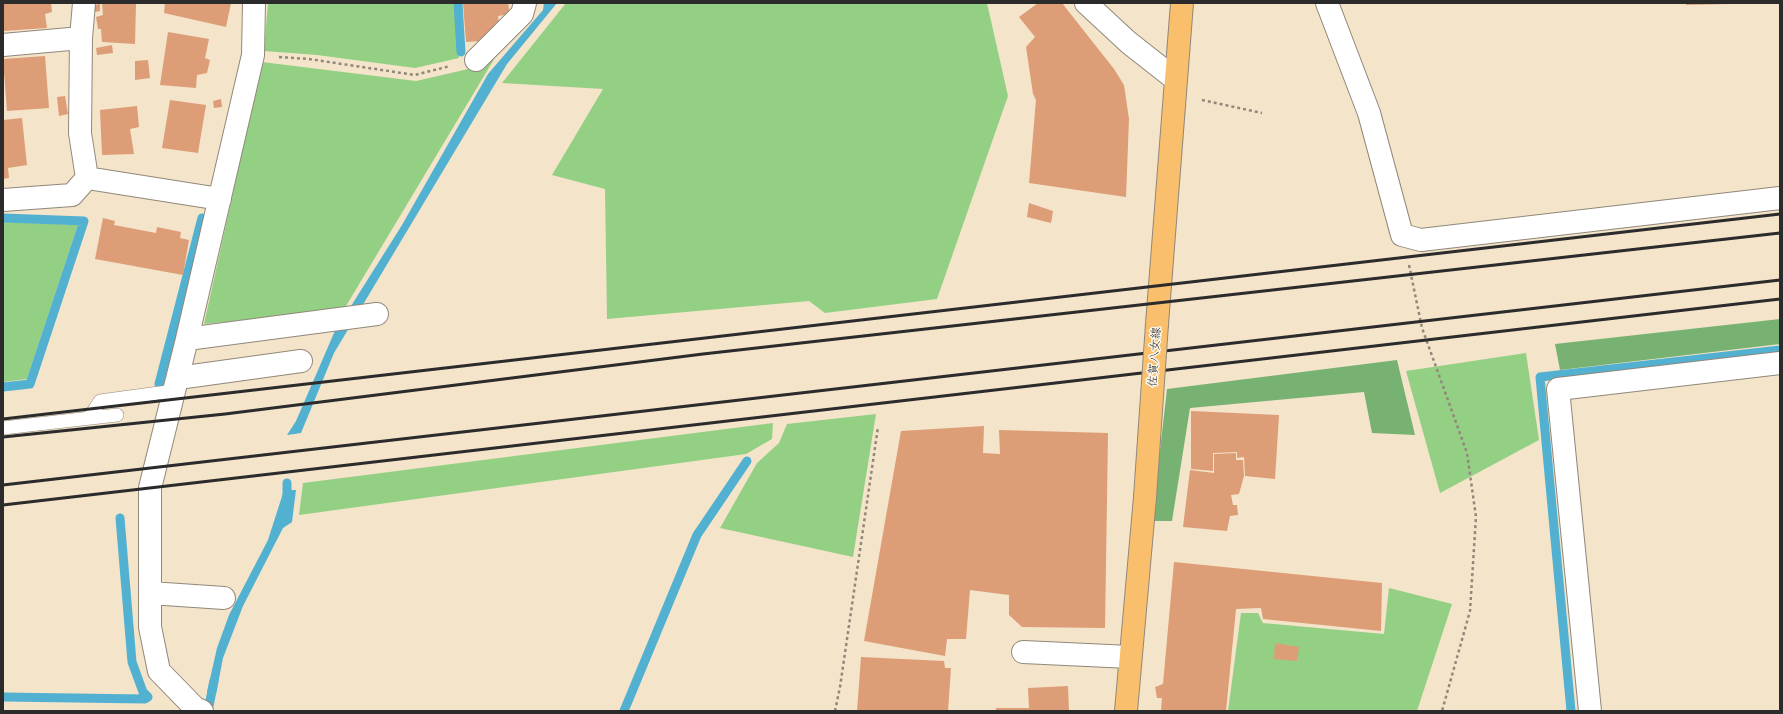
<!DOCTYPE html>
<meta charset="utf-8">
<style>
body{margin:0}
#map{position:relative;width:1783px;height:714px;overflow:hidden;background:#f4e4ca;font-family:Pangolin,sans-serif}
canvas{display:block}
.frame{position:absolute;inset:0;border:4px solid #2b2b2b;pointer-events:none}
</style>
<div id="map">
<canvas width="1783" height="714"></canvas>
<div class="frame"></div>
</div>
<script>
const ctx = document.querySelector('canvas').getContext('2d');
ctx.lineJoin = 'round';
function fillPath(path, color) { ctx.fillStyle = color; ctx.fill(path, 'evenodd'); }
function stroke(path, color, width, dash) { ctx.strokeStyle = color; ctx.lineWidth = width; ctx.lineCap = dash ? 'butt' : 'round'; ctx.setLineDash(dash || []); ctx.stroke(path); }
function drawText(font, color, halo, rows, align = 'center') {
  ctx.font = font + ' Pangolin,"Klee One",sans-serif'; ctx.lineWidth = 3; ctx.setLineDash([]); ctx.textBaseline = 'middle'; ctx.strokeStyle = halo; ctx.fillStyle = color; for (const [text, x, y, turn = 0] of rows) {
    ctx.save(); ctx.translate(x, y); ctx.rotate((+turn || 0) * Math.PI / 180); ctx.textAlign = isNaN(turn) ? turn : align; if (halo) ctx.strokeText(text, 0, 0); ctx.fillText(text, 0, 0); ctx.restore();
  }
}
const green = new Path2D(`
 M 268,3 L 456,3 L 459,58 L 415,68 L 317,55 L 264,51 Z
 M 566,3 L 987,3 L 1008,96 L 937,299 L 825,313 L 809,301 L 607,319 L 605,189 L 552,175 L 603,89 L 502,83 Z
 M 499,51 L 343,311 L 204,324 L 262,62 L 416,81 L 477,67 Z
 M 3,222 L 78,225 L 27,379 L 3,382 Z
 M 1526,353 L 1539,440 L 1440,493 L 1406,371 Z
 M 876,414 L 853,557 L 720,528 L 757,463 L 779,443 L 787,424 Z
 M 773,423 L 772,439 L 746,454 L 299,515 L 303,483 Z
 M 1389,588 L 1452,604 L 1417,711 L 1228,711 L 1241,613 L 1258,613 L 1263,623 L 1384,634 Z`);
const forest = new Path2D(`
 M 1780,319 L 1780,344 L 1560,370 L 1555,344 Z
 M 1397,360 L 1415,435 L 1372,433 L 1364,392 L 1190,408 L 1172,521 L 1152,521 L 1167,389 Z`);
const water = new Path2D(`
 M 544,3 L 557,3 L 507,64 L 334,353 L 301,433 L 287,435 L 296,421 L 334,333 L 402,225 L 488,74 L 543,10 Z
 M 284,490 L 296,490 L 292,522 L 283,528 L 243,606 L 223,658 L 216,694 L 207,692 L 217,648 L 229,615 L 268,540 Z`);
const stream = new Path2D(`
 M 458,3 L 461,52
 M 3,218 L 84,221 L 30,384 L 3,387
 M 159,384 L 202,218
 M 287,483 L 287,502
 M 3,697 L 145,699 L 148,697 L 143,692 L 132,662 L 120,518
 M 208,711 L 214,681
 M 624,711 L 697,535 L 747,461
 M 1571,711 L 1540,377 L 1780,350`);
const building = new Path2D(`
 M 3,3 L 51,3 L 52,12 L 45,14 L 47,28 L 3,31 Z
 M 102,3 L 136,3 L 135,44 L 102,42 L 101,29 L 98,29 L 96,17 L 103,15 Z
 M 165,3 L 231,3 L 226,27 L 164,13 Z
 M 463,3 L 508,3 L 510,14 L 498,16 L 499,23 L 482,41 L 466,42 Z
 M 1038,3 L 1062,3 L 1114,69 L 1124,85 L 1129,119 L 1126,197 L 1029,183 L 1036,100 L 1033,94 L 1026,47 L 1035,37 L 1019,17 Z
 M 1686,3 L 1731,3 L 1731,4 L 1686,5 Z
 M 100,4 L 100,11 L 95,12 L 94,5 Z
 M 168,32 L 209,39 L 205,58 L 210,60 L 207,73 L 197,75 L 196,88 L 160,85 Z
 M 112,45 L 113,53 L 97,55 L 96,48 Z
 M 45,56 L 49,108 L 7,111 L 3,59 Z
 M 148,60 L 150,78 L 135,80 L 135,61 Z
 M 65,96 L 68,114 L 59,116 L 57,97 Z
 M 221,99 L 222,107 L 214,108 L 213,101 Z
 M 170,100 L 206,105 L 198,153 L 162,148 Z
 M 137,106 L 139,127 L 130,129 L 134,154 L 102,155 L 100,110 Z
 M 22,118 L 27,165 L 8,168 L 9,178 L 3,179 L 3,120 Z
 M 1029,203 L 1053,211 L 1051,223 L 1027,217 Z
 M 103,218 L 115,221 L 114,225 L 156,233 L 157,227 L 181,232 L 180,238 L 189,240 L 183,275 L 95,259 Z
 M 1191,411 L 1279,415 L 1275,479 L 1245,476 L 1244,457 L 1237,458 L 1237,452 L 1213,453 L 1213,471 L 1191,469 Z
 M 984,426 L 983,453 L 1000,454 L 999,430 L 1108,433 L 1105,628 L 1022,627 L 1009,615 L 1009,595 L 970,590 L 966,639 L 947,639 L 945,656 L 864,641 L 901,431 Z
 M 1236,453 L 1236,460 L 1243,460 L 1244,476 L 1239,494 L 1231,495 L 1233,505 L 1237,505 L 1238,515 L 1230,516 L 1227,531 L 1183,527 L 1190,470 L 1214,473 L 1214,454 Z
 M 1174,562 L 1382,583 L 1381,631 L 1263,619 L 1261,608 L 1236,609 L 1226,711 L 1161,711 L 1162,698 L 1157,698 L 1155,687 L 1163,684 Z
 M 1275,643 L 1299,647 L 1297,661 L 1274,659 Z
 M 861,657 L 944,661 L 945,668 L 951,668 L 948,711 L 857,711 Z
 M 1068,686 L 1069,711 L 996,711 L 996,708 L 1029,708 L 1028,688 Z`);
const path = new Path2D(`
 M 279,57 L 309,59 L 415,75 L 450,66
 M 1202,100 L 1262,113
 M 1409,265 L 1422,328 L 1467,453 L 1476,517 L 1470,611 L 1442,711
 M 835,711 L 840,687 L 878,427`);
const service = new Path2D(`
 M 89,418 L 100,401 L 174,391
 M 3,428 L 117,415`);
const minor = new Path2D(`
 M 84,3 L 81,38 L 80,133 L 87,178
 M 1086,3 L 1128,42 L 1175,79
 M 1327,3 L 1369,113 L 1402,235 L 1421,240 L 1780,198
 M 3,45 L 81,38
 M 476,60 L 522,14 L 525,3
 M 3,200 L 72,195 L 87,178 L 220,199
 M 187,339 L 377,314
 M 178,378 L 301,361
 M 150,593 L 224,598
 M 1023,652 L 1130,657
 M 202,711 L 195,708 L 159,671 L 150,627 L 150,488 L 187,339 L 253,55 L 254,3
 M 1590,711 L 1558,389 L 1780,363`);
const primary = new Path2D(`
 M 1157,324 L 1182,3
 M 1126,711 L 1145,497`);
const rail = new Path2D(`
 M 3,419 L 1780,214
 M 3,437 L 225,414 L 703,354 L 1780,233
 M 3,485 L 1780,280
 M 3,505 L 1780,299`);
const primaryBridge = new Path2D(`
 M 1145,497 L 1157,324`);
const streetNames = [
 ["佐賀八女線",1155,357,-86]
];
fillPath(green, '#94d084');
fillPath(forest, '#77b272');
fillPath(water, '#52b1d1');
stroke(stream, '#52b1d1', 9);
fillPath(building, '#dd9d76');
stroke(service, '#90887a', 14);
stroke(minor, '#90887a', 24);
stroke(primary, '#90887a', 24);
stroke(path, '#90887a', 2.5, [3, 3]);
stroke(service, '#fff', 13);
stroke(minor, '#fff', 22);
stroke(primary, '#f9bf6d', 22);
stroke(rail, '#2b2b2b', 3);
stroke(primaryBridge, '#90887a', 24, []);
stroke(primaryBridge, '#f9bf6d', 22);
drawText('12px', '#2b2b2b', '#fbf7ec', streetNames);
</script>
